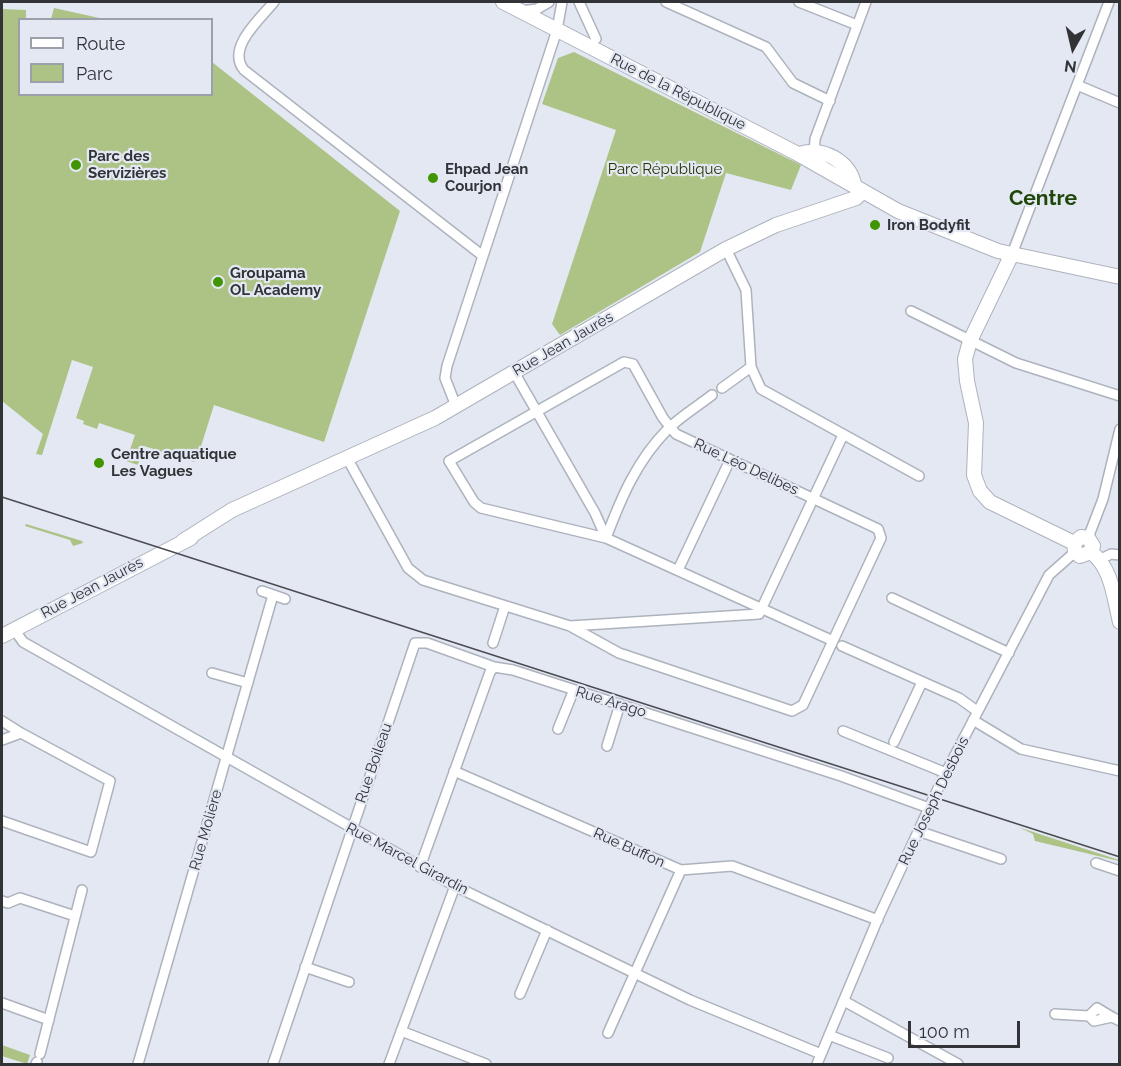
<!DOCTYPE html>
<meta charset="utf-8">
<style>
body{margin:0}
#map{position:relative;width:1121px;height:1066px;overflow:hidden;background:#e3e8f3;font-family:Raleway,sans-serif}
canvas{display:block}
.frame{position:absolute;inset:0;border:3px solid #313337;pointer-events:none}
.legend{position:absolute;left:18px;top:18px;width:195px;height:78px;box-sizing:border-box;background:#e3e8f3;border:2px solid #9ca0a8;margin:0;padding:8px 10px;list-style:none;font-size:18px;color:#313337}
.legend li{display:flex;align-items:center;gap:12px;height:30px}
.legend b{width:30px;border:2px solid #9ca0a8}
.north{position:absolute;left:1043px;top:18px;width:60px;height:60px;-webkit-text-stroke:4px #e3e8f3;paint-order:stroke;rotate:188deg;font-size:16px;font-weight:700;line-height:24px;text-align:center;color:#313337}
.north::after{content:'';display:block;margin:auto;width:21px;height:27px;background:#313337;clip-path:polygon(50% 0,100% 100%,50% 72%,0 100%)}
.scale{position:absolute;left:908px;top:1021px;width:112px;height:27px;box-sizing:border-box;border:3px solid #313337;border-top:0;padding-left:8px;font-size:18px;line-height:21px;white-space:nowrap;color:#313337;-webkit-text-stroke:4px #e3e8f3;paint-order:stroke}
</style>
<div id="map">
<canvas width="1121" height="1066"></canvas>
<div class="frame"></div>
<ul class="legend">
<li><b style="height:8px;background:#fff"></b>Route</li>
<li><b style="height:16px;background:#adc386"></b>Parc</li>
</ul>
<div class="north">N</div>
<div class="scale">100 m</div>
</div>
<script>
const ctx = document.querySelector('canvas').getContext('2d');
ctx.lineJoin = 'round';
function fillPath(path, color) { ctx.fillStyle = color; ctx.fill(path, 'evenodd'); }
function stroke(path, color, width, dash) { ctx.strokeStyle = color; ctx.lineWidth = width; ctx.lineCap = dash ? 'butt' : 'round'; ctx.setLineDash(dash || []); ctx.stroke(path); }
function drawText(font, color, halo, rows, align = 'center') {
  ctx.font = font + ' Raleway,sans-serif'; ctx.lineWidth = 4.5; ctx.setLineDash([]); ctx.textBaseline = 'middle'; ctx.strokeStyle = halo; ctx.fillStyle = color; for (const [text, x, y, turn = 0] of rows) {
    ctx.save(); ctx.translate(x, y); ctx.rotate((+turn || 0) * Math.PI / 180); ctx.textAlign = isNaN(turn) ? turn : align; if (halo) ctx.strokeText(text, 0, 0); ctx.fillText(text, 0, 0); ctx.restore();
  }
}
const green = new Path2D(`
 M 54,8 L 104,19 L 51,19 Z
 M 2,9 L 26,10 L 26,18 L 29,19 L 20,20 L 20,94 L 212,94 L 212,62 L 400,211 L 324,442 L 214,405 L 197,459 L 194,462 L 144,446 L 138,465 L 126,461 L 135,435 L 99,423 L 97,429 L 83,424 L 84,421 L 76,418 L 93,367 L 72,360 L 42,455 L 36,454 L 43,434 L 2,401 Z
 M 574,52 L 801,165 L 791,190 L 726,173 L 700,252 L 560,335 L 552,324 L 616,130 L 542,104 L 558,58 Z
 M 26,524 L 82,541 L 83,543 L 73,546 L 70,540 L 25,526 Z
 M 1018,827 L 1119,860 L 1119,861 L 1035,841 L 1033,834 Z
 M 2,1045 L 30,1055 L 27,1064 L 2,1056 Z`);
const street = new Path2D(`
 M 274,2 C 260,19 226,48 244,70 L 483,256
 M 579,2 L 596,39
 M 666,2 L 766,47 L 793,83 L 830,101
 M 799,2 L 857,25
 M 521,11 L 537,9 L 549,2
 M 1077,85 L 1120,103
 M 814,157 L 815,139 L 866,2
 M 726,249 L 746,290 L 751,367 L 761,389 L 919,476
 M 1012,254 L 1109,2
 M 911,311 L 1016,363 L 1120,396
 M 514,372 L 595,513 L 606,538
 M 722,388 L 751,367
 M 456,406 L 445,378 L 447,366 L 557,30 L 562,2
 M 347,458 L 408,568 L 423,580 L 570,626 L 759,614 L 843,435
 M 606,538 C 621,498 637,460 668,429 C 681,416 698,406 712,395
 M 1088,538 L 1103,499 L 1120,429
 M 1099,560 L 1111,554 L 1120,555
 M 678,570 L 730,460
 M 262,591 L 285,599
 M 892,598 L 1009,653
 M 570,626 L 619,653 L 792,711 L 803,705 L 881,538 L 878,529 L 676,434 L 663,418 L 633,364 L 624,362 L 449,461 L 474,502 L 481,508 L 606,538 L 831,640
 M 14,629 L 23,642 L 455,886 L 690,1000 L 821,1054
 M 493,643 L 505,606
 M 842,646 L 959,698 L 977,711
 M 212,673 L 248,683
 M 973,720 L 1021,749 L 1120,771
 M 2,721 L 21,733 L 2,740
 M 558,729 L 573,692
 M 843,731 L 946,773
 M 894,742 L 922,682
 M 607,746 L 620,704
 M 454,771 L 681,870 L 732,866 L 878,920
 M 2,821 L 91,852 L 110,781 L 21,733
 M 918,831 L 1001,859
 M 1096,863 L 1120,871
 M 420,867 L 490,672 L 494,667 L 513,670 L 841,776 L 929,808
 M 2,901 L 8,903 L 20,898 L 75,916
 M 305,967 L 349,982
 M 520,994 L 547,930
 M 844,1001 L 958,1064
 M 2,1003 L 49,1020
 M 1055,1014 L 1089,1016 L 1094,1021 L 1112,1017 L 1120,1021
 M 1089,1016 L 1097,1008 L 1112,1017
 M 401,1031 L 486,1064
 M 608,1033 L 681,870
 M 829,1035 L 888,1058
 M 40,1054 L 82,890
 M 36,1064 L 37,1062
 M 138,1064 L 273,595
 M 273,1064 L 415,643 L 427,643 L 494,667
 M 389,1064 L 455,886
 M 817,1064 L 879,916 L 942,780 L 1049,575 L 1075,552`);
const secondary = new Path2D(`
 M 503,2 L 796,153 L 898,211 L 998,251 L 1120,277
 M 799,154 C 822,146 849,161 854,184
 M 1012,254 L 970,341 L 965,359 L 967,381 L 976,423 L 974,475 L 980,491 L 990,502 L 1074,543
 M 183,541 L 232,510 L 435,418 L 726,249 L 776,225 L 856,198 L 863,191
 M 1074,543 L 1081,537 L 1088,538 L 1093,546 L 1091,552
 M 1074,543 L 1075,552 L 1080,556 L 1091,552
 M 1091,552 C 1112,568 1114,598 1120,622
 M 2,636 L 191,538`);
const tram = new Path2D(`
 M 2,497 L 1120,857`);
const markers = [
 [76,165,6,"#429502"],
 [433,178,6,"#429502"],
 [875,225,6,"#429502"],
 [218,282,6,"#429502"],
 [99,463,6,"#429502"]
];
const streetNames = [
 ["Rue de la République",678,92,27],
 ["Rue Jean Jaurès",563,344,-30],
 ["Rue Léo Delibes",746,467,25],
 ["Rue Jean Jaurès",92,588,-28],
 ["Rue Arago",611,702,17],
 ["Rue Boileau",374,763,-71],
 ["Rue Joseph Desbois",934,801,-64],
 ["Rue Molière",206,830,-74],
 ["Rue Buffon",629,848,24],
 ["Rue Marcel Girardin",407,859,28]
];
const poiNames = [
 ["Parc des",88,156],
 ["Servizières",88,173],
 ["Ehpad Jean",445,169],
 ["Courjon",445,186],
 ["Iron Bodyfit",887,225],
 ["Groupama",230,273],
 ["OL Academy",230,290],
 ["Centre aquatique",111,454],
 ["Les Vagues",111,471]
];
const parkNames = [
 ["Parc République",665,169]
];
const districtNames = [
 ["Centre",1043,199]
];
fillPath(green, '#adc386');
stroke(street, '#adb3bc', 12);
stroke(secondary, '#adb3bc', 16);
stroke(street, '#fff', 9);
stroke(secondary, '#fff', 14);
stroke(tram, '#4a4c51', 1.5);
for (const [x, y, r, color] of markers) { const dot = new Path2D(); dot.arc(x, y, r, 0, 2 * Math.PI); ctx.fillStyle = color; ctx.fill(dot); stroke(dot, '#e3e8f3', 2); }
drawText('15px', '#313337', '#e3e8f3', streetNames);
drawText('bold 15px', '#313337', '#e3e8f3', poiNames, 'left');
drawText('15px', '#263400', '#e3e8f3', parkNames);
drawText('bold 21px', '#1f4709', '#e3e8f3', districtNames);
</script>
